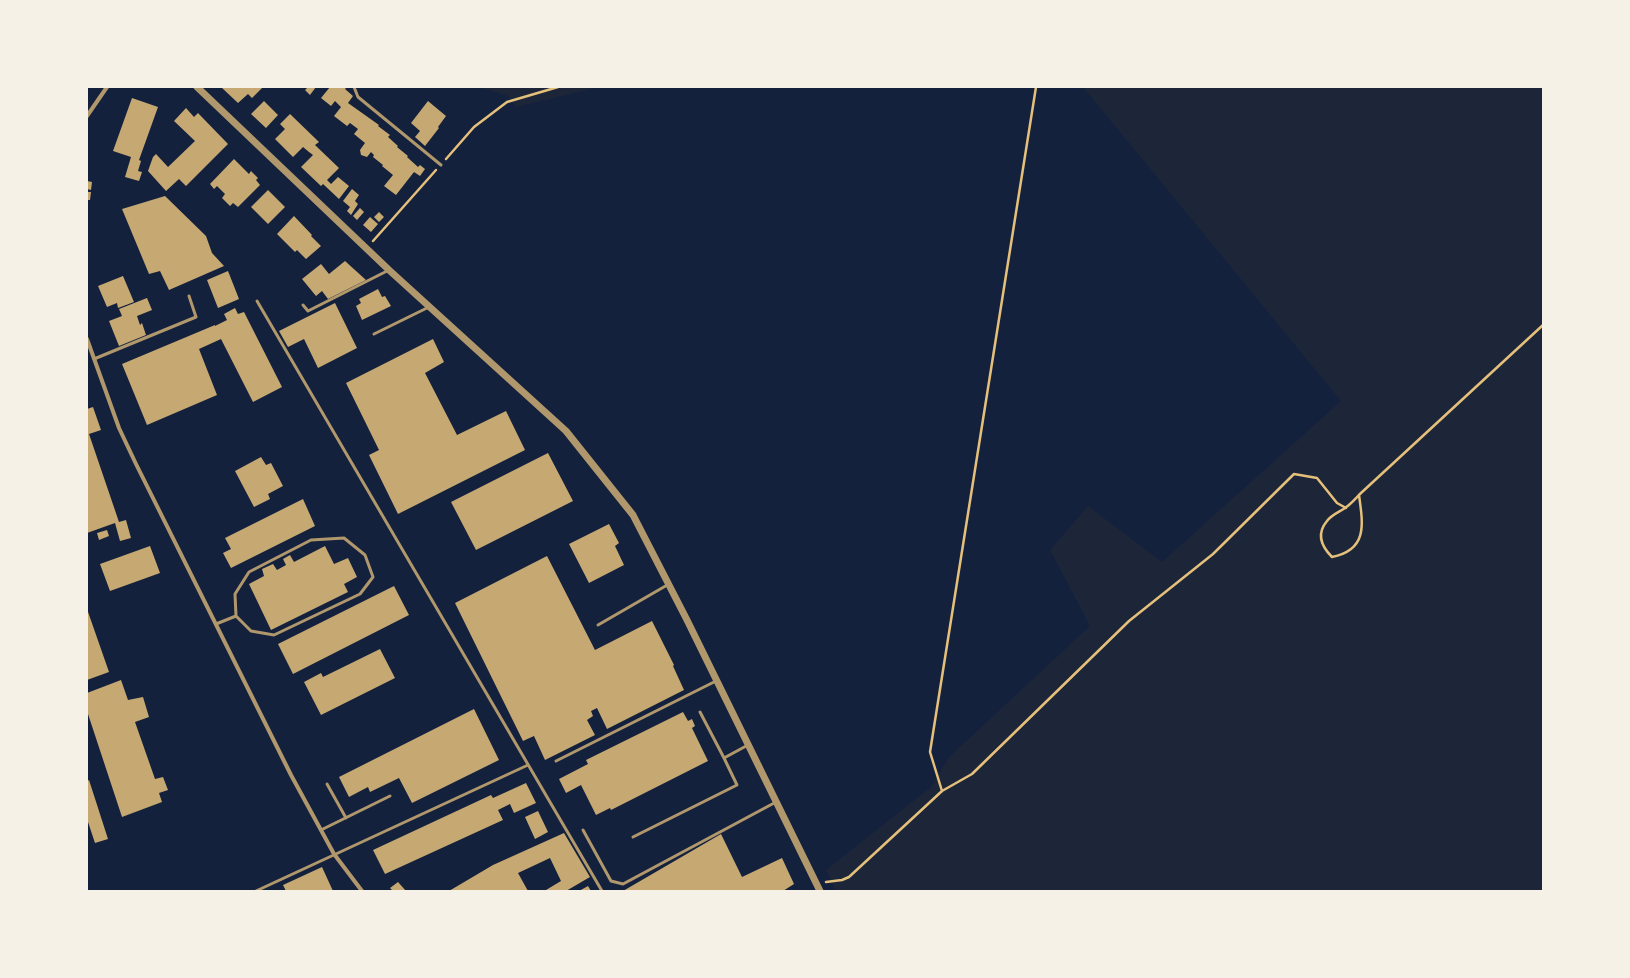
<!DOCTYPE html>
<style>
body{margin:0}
#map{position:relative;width:1630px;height:978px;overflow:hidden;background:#14213d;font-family:Manrope,sans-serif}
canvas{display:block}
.frame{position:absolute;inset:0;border:88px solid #f6f1e7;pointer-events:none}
</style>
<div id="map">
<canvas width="1630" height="978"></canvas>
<div class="frame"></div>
</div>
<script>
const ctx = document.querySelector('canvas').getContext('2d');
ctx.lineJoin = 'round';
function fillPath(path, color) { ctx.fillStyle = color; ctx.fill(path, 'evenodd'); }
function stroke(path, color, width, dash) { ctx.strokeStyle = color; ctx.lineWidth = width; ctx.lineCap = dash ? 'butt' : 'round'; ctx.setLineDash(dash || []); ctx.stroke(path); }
const green = new Path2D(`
 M 479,87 L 599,87 L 516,107 L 508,96 Z
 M 1083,87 L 1543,87 L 1543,891 L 836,891 L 826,870 L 931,787 L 949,757 L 1090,626 L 1050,550 L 1088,506 L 1162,562 L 1341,401 Z`);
const building = new Path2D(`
 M 221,87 L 263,87 L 252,98 L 248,94 L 238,103 Z
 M 308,87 L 316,87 L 310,95 L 305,90 Z
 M 330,87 L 346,88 L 345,89 L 353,96 L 348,103 L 379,125 L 378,126 L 390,135 L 388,137 L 398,146 L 397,147 L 408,156 L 407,157 L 418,167 L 420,165 L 425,169 L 420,176 L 414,172 L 396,195 L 384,186 L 393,175 L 382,166 L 383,165 L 373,157 L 374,155 L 371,152 L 367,157 L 361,155 L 360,150 L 365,143 L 354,134 L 358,129 L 350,123 L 347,126 L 334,116 L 341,107 L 335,101 L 331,106 L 321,98 Z
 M 132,98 L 158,107 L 139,160 L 141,161 L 138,171 L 142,172 L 139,181 L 125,177 L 131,157 L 113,151 Z
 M 264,101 L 278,115 L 266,128 L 251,114 Z
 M 428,101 L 446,116 L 438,127 L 439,128 L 425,146 L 415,137 L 420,131 L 411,123 Z
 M 186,108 L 194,117 L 198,113 L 228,144 L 186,186 L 179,179 L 166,191 L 148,171 L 153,157 L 156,154 L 168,167 L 195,141 L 174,121 Z
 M 290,114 L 319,142 L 315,145 L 339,168 L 327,180 L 331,184 L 338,177 L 349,186 L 339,199 L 323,184 L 321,186 L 301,167 L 313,155 L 309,152 L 303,147 L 293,157 L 275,139 L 285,129 L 280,124 Z
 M 234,159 L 249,174 L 251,171 L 258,178 L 256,180 L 260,185 L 238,207 L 233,203 L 230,206 L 222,198 L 225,194 L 217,186 L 214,189 L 210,184 Z
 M 87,181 L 92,182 L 91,190 L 87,189 Z
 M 352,189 L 359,195 L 355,201 L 358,204 L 351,215 L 347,211 L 350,207 L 343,201 Z
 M 268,190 L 285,207 L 268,224 L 251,207 Z
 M 87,192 L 91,192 L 90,200 L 87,200 Z
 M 165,196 L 206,236 L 212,253 L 224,266 L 169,290 L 160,271 L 149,274 L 122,209 Z
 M 360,208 L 364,212 L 357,220 L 353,216 Z
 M 379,212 L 384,217 L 379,222 L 374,217 Z
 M 294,216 L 312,235 L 311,236 L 321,246 L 306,259 L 297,250 L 295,252 L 277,234 Z
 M 370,217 L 378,224 L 371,232 L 363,225 Z
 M 345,261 L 366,280 L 328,299 L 322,291 L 316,296 L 302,279 L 321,264 L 329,274 Z
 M 228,271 L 239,299 L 218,308 L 207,280 Z
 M 123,276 L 134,302 L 118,308 L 117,303 L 107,307 L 98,286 Z
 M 378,289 L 382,297 L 385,296 L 391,306 L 362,320 L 356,306 L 361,303 L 359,299 Z
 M 147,298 L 152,310 L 137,316 L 140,325 L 142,323 L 146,335 L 119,346 L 109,321 L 122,316 L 119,309 Z
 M 335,303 L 357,348 L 318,368 L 304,339 L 288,347 L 279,331 Z
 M 235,308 L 238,314 L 244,312 L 282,387 L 253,402 L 221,339 L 199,349 L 217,395 L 147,425 L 122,364 L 215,325 L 215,326 L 227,320 L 224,314 Z
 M 433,339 L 444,362 L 425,373 L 457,435 L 506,411 L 525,450 L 398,514 L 369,455 L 379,450 L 346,383 Z
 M 93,407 L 101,430 L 89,434 L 119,522 L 126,520 L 131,538 L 120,541 L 115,523 L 87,533 L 87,409 Z
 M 548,453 L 573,501 L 476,550 L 451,502 Z
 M 261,457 L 266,465 L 271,463 L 283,486 L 268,494 L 270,499 L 254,507 L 235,471 Z
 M 303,499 L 315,526 L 231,568 L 223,553 L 231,549 L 225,538 Z
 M 609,524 L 619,543 L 615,546 L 624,565 L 589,583 L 569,544 Z
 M 107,530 L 109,536 L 99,540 L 97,533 Z
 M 150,546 L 160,573 L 110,591 L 100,564 Z
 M 325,546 L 334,564 L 348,558 L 357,577 L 344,584 L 348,592 L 271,630 L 249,584 L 264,576 L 262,569 L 273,564 L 277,570 L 286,565 L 283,559 L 290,555 L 294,562 Z
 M 547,556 L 595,650 L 652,621 L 674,665 L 673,666 L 684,690 L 607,729 L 597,708 L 591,711 L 593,716 L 587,720 L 595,735 L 545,760 L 534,736 L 523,741 L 455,603 Z
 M 394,586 L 409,615 L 293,674 L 278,644 Z
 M 87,609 L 109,672 L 87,680 Z
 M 380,649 L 395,678 L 321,715 L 304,682 L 321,673 L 323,677 Z
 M 121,680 L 128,700 L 143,697 L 149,717 L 135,722 L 155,779 L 163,777 L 168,790 L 159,793 L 162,802 L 122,817 L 87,711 L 87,693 Z
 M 474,709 L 499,760 L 412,803 L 399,778 L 370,792 L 368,787 L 349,797 L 339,777 Z
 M 683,712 L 688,721 L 692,719 L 695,726 L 692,728 L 708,761 L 611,810 L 610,808 L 596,815 L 581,785 L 566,793 L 559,779 L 588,764 L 586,760 Z
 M 89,780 L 108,839 L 95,843 L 87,819 L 87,781 Z
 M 526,783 L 536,803 L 514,813 L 510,804 L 498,810 L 503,820 L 385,874 L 373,850 L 491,795 L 493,798 Z
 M 538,811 L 548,832 L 535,839 L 525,817 Z
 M 564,833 L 590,877 L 566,891 L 546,890 L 561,881 L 550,858 L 518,873 L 528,891 L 449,891 L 493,865 Z
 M 721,834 L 742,877 L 782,858 L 794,884 L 783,891 L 623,891 Z
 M 322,867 L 333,891 L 286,891 L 283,885 Z
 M 398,882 L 406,891 L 393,891 L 390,888 Z
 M 588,886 L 591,891 L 579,891 Z`);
const path = new Path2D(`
 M 446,159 L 474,127 L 507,102 L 558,87
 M 373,241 L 436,170
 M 1359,495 C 1363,524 1368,550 1332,557 C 1322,547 1316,534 1327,521 C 1331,515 1339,512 1345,508 C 1351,504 1356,498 1361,493 L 1543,325
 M 942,791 L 972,774 L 1129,621 L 1213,554 L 1294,474 L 1317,478 L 1337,503 L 1346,508
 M 826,882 L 842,880 L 849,877 L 942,791 L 930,752 L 1036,87`);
const service = new Path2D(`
 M 354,87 L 358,97 L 441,165
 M 257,301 L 602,891
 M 303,305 L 308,311 L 389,270
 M 374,334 L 429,307
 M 94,359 L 196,317 L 189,296
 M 216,624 L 236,616 L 251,631 L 274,635 L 360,594 L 373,577 L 365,555 L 344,538 L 311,540 L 249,572 L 235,594 L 236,616
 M 598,625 L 669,584
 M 700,712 L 724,758
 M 556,761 L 716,681
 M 327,784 L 346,818
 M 321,830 L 390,796
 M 583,830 L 611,881 L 623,884 L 776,802
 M 633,837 L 737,785 L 724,758 L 748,745
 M 256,891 L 528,765`);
const minor = new Path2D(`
 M 87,116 L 107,87
 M 87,339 L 119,428 L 136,464 L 291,775 L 334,854 L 362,891`);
const tertiary = new Path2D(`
 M 197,87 L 389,270 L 566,431 L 633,515 L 687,620 L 820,891`);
fillPath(green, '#1d2539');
fillPath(building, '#c6a872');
stroke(path, '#e5c07b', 2.5);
stroke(service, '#b1986c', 3);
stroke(minor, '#b1986c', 4);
stroke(tertiary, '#b1986c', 7);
</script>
